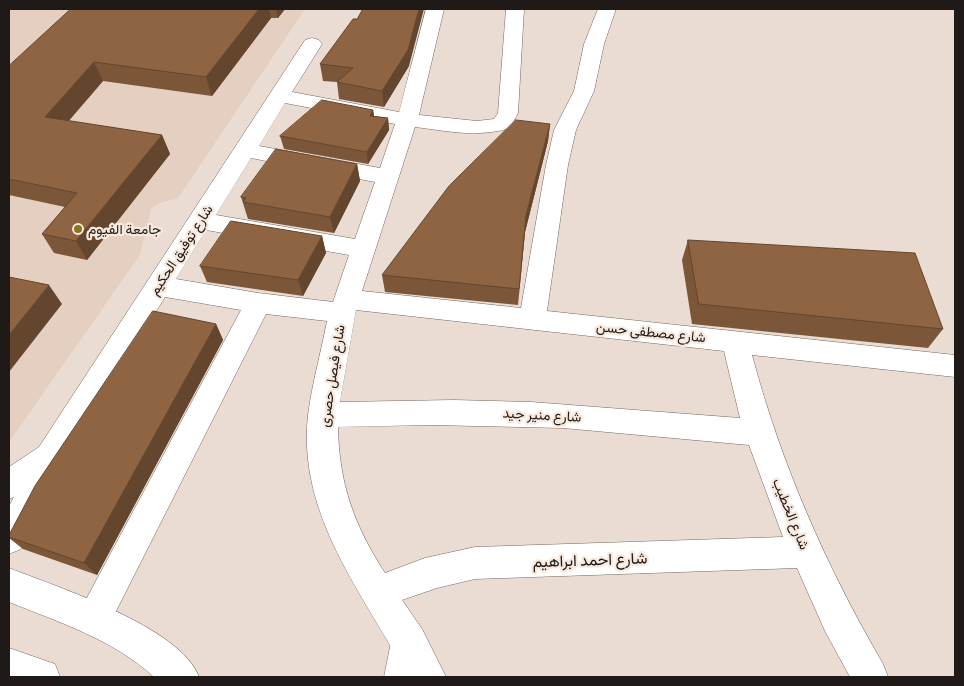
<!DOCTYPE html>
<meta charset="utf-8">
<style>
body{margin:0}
#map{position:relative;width:964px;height:686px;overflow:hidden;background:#eadcd2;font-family:Barlow,sans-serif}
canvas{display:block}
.frame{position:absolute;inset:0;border:10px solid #1f1a17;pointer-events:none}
</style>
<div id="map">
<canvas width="964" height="686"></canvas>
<div class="frame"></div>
</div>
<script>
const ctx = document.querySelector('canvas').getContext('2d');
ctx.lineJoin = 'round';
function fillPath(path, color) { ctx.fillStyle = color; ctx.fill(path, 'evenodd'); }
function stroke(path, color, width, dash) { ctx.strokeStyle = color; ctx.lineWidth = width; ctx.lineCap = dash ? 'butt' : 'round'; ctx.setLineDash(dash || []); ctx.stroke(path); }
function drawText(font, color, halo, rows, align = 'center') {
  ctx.font = font + ' Barlow,Vazirmatn,sans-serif'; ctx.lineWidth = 4.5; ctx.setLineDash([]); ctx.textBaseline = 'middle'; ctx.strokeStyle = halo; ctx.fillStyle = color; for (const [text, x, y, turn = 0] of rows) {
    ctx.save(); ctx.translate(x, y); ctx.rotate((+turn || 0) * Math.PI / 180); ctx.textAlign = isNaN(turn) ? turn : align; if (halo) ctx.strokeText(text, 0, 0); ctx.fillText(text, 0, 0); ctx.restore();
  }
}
const built = new Path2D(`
 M 9,9 L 305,9 L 178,198 L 157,204 L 151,209 L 140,255 L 9,442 Z`);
const street = new Path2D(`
 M 426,9 L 444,9 L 419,115 L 477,121 L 494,119 L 498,113 L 506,9 L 524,9 L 518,113 L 510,128 C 478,138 447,131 415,127 L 362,291 L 521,308 L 546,165 L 554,130 L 574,91 L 584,44 L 598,9 L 616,9 L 604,44 L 594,91 L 576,130 L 568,165 L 547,311 L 955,355 L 955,377 L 752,355 C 781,464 826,566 883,664 L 888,677 L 850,677 L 825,631 L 797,568 L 475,579 L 437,588 L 402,600 L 422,629 L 446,677 L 408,677 C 364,594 297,516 308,415 C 312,384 321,352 327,321 L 266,314 L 106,631 L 94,637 L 82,631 L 76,619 L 82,607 L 241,310 L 165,297 L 62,463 L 49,494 L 21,549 L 9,554 L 9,506 L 14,497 L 9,499 L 9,467 L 39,447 L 305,40 L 312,38 L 319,40 L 322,44 L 292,92 L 399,112 ZM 285,103 L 395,124 L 380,168 L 259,146 ZM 251,158 L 375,182 L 355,239 L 216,215 ZM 206,230 L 349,255 L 333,302 L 258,293 L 176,279 ZM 356,310 L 724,351 L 740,418 L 531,402 L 454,400 L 340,402 ZM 432,425 L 563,428 L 749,445 L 783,537 L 475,547 L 425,558 L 385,573 C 354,525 339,484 338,427 Z`);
const secondary = new Path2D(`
 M 9,568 C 57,587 181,627 199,677 L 154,677 C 114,640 59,622 9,602 Z
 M 409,624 L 422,629 L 427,642 L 420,677 L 384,677 L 391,642 L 396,629 Z
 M 9,648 L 55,664 L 60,677 L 9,677 Z`);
const wall = new Path2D(`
 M 71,9 L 285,9 L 278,18 L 271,18 L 212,96 L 103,81 L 68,121 L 162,135 L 170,154 L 87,260 L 54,253 L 42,234 L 65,207 L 9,195 L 9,66 Z
 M 320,64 L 409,66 L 384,107 L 339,99 L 337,82 L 323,81 Z
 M 373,110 L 374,116 L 388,118 L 389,130 L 368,164 L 284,149 L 280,136 Z
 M 550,124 L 548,141 L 525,232 L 518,305 L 385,292 L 382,275 Z
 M 357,164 L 360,181 L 334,233 L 248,219 L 241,197 Z
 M 322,236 L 326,253 L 303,296 L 207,282 L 200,266 Z
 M 688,240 L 943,329 L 928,348 L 692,324 L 682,260 Z
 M 216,324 L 223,340 L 97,575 L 23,549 L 9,538 L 9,535 Z`);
const shadedWall = new Path2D(`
 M 259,9 L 269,9 L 271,18 L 212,96 L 206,77 Z
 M 276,9 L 285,9 L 278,18 Z
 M 419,9 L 424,9 L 409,66 L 384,107 L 382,91 Z
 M 94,62 L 103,81 L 55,137 L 45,117 Z
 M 373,110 L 375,122 L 370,116 Z
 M 388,118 L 389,130 L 368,164 L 367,152 Z
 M 550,124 L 548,141 L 525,232 L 518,305 L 526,215 Z
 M 162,135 L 170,154 L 87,260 L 76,241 Z
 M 357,164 L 360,181 L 334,233 L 330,217 Z
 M 322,236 L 326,253 L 303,296 L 298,280 Z
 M 49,285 L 62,304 L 9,372 L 9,335 Z
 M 216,324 L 223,340 L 97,575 L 84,563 Z`);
const building = new Path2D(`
 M 71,9 L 259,9 L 206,77 L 94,62 L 45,117 L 162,135 L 76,241 L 42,234 L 77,193 L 9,179 L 9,66 Z
 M 363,9 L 419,9 L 408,50 L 382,91 L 337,82 L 353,68 L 320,64 L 353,19 L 357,19 Z
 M 322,100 L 373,110 L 370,116 L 388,118 L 367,152 L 280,136 Z
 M 516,120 L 550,124 L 526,215 L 519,289 L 382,275 L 449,186 Z
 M 276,149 L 357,164 L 330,217 L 243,202 L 246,198 L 241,197 Z
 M 231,221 L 322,236 L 298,280 L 200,266 Z
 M 688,240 L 915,253 L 943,329 L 699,304 Z
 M 9,277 L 49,285 L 9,335 Z
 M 153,311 L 216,324 L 84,563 L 9,537 L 9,535 L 35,486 Z`);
const markers = [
 [78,229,5,"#86771b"]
];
const poiNames = [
 ["جامعة الفيوم",88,229]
];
const streetNames = [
 ["شارع توفيق الحكيم",181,250,-57],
 ["شارع مصطفى حسن",651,332,6],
 ["شارع فيصل حصرى",332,376,-81],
 ["شارع منير جيد",542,415,3],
 ["شارع الخطيب",791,514,68]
];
const nearStreetnames = [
 ["شارع احمد ابراهيم",590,560,-2]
];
fillPath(built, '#e4cfc0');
stroke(street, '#74675e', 1);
stroke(secondary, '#74675e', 1);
fillPath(street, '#fff');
fillPath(secondary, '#fff');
fillPath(wall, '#7b5639');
fillPath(shadedWall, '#64462e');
fillPath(building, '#8f6442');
stroke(building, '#64462e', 1);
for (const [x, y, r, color] of markers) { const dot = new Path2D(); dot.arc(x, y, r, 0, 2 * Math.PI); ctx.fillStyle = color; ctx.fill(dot); stroke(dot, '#f8e9df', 2); }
drawText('14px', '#1f1a17', '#f8e9df', poiNames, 'left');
drawText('14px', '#1f1a17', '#f8e9df', streetNames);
drawText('16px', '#1f1a17', '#f8e9df', nearStreetnames);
</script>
